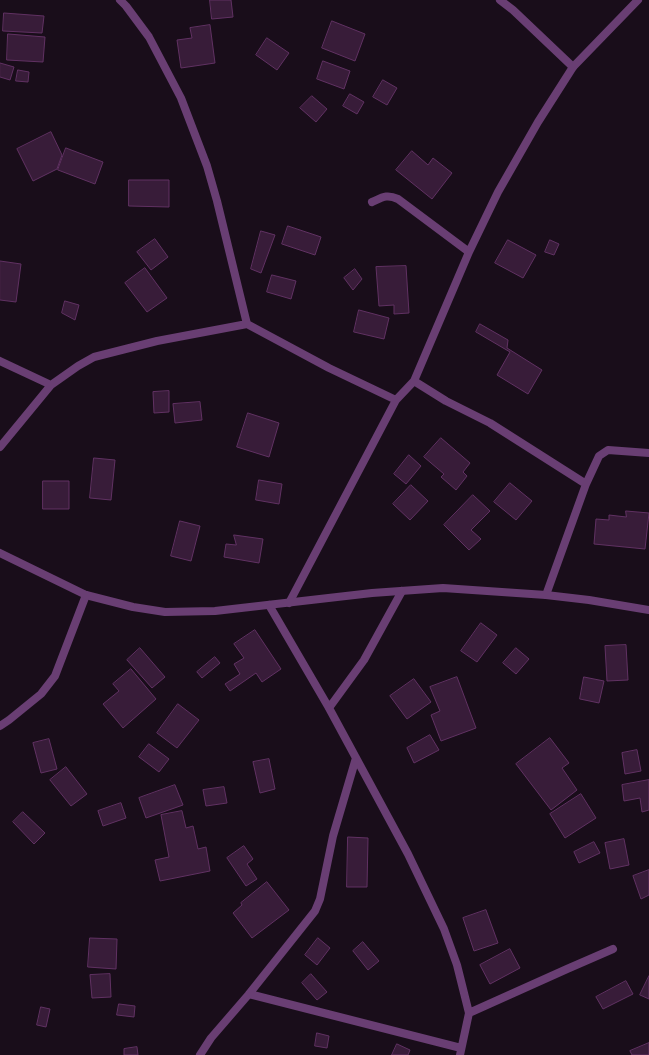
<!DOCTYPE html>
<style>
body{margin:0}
canvas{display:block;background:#190d1a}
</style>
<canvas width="649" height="1055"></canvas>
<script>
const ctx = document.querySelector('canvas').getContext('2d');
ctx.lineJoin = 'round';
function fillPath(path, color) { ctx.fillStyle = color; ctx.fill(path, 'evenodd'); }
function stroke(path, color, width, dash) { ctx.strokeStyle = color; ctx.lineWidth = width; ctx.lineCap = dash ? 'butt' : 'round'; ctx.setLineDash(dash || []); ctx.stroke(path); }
const building = new Path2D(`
 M 210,0 L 231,0 L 233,17 L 212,19 Z
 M 4,13 L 44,16 L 42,33 L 3,31 Z
 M 332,21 L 365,34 L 355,61 L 322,48 Z
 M 210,25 L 215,63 L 181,68 L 177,40 L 192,38 L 190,28 Z
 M 8,34 L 45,37 L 43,62 L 7,60 Z
 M 267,38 L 289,53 L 277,70 L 256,55 Z
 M 323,61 L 350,71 L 344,89 L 317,79 Z
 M 0,63 L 14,67 L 10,80 L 0,77 Z
 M 18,70 L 29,72 L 28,82 L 16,81 Z
 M 383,80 L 397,88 L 387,105 L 373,97 Z
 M 350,94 L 364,102 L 357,114 L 343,106 Z
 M 312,96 L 327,109 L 316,122 L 300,108 Z
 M 51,132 L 62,155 L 57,169 L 33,181 L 17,149 Z
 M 66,148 L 103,162 L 95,184 L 58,170 Z
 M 412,151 L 428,165 L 433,158 L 452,173 L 432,199 L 396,170 Z
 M 129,180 L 169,180 L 169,207 L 129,206 Z
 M 288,226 L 321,237 L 315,255 L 282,244 Z
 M 261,231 L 275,235 L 261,273 L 251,269 Z
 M 155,239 L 168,257 L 151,270 L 137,252 Z
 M 508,240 L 536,255 L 523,278 L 495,263 Z
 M 550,240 L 559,244 L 554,255 L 545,252 Z
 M 0,261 L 21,264 L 16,302 L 0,300 Z
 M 406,266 L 409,313 L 394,314 L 394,305 L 379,306 L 376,267 Z
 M 145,268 L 167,298 L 147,312 L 125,283 Z
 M 355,269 L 362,279 L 353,290 L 344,278 Z
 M 272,275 L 296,281 L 291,299 L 267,292 Z
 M 65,301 L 79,305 L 75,320 L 62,313 Z
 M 359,310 L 389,318 L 384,339 L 354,332 Z
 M 480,324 L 508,340 L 507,348 L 542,370 L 528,394 L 497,375 L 510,352 L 476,332 Z
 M 169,391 L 169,412 L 154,413 L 153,392 Z
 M 200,402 L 202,420 L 175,423 L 173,404 Z
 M 248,413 L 279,423 L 269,457 L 237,447 Z
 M 441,438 L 470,463 L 463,472 L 467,476 L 456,490 L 441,477 L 444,474 L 424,457 Z
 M 409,455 L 421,466 L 406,484 L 394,474 Z
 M 94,458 L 115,460 L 111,500 L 90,498 Z
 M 259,480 L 282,484 L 279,504 L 256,500 Z
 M 43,481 L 69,481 L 69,509 L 43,509 Z
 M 510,483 L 532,501 L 516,520 L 494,502 Z
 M 411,485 L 428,501 L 410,520 L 393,504 Z
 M 473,495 L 490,511 L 471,530 L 481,539 L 469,550 L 444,525 Z
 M 626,511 L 649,513 L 645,549 L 594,544 L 596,519 L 609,520 L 609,515 L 626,517 Z
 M 180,521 L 200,526 L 191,561 L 171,556 Z
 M 234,535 L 263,539 L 259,563 L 224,557 L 226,544 L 236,545 Z
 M 481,623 L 497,635 L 477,662 L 461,651 Z
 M 255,630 L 281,669 L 262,682 L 256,673 L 230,691 L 225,684 L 240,674 L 234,664 L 244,658 L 234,644 Z
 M 626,645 L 628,680 L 607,681 L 605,646 Z
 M 140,648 L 165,677 L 152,688 L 127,660 Z
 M 516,648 L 529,659 L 516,674 L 503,663 Z
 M 215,657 L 220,663 L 202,678 L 197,672 Z
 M 131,669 L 156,699 L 123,728 L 103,704 L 119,691 L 113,684 Z
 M 457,677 L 476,728 L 441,741 L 431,715 L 440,711 L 430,687 Z
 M 584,677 L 604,681 L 599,703 L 580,699 Z
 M 414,679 L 431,702 L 407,719 L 390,696 Z
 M 178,704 L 199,720 L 177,748 L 157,733 Z
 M 430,735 L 439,750 L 414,763 L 407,748 Z
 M 550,738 L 569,763 L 562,768 L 577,790 L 551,810 L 516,764 Z
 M 49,739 L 57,769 L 41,773 L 33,743 Z
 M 149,744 L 169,759 L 159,772 L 139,757 Z
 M 637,750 L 641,771 L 625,774 L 622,753 Z
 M 269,759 L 275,789 L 260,793 L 253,762 Z
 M 66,767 L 87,794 L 71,806 L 50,780 Z
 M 649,780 L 649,810 L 642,812 L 640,798 L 624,801 L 622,785 Z
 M 175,785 L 183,805 L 146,818 L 139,798 Z
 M 224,787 L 227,803 L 206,806 L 203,790 Z
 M 581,794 L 596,818 L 565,838 L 550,814 Z
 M 121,803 L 126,818 L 103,826 L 98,811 Z
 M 182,811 L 186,828 L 193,826 L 198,849 L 206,847 L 210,871 L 160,881 L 155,860 L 169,857 L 161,815 Z
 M 23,812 L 45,833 L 34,844 L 13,822 Z
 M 348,837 L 368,838 L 367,887 L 347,887 Z
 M 624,839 L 629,865 L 610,869 L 605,843 Z
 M 594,842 L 600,853 L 579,863 L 574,852 Z
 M 244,846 L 253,859 L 247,864 L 257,879 L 246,886 L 227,858 Z
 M 649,870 L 649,895 L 641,899 L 633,876 Z
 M 267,882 L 289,910 L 252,938 L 233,913 L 242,905 L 241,903 Z
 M 486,910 L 498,943 L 474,951 L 463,918 Z
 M 90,938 L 117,939 L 116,969 L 88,967 Z
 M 318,938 L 330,948 L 317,965 L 305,955 Z
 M 363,942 L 379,961 L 368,970 L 353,951 Z
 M 510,949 L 520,968 L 490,984 L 480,965 Z
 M 110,974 L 111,997 L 92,998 L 90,975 Z
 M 311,974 L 327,992 L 317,1000 L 302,983 Z
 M 649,976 L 649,999 L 640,995 Z
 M 626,981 L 633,994 L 603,1009 L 596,997 Z
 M 119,1004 L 135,1006 L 134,1017 L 117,1015 Z
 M 41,1007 L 50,1009 L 46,1027 L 37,1025 Z
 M 317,1033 L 329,1036 L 327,1048 L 315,1046 Z
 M 649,1043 L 649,1055 L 632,1055 L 630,1051 Z
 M 397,1044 L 410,1050 L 408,1055 L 392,1055 Z
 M 137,1047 L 138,1055 L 124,1055 L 124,1049 Z`);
const service = new Path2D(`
 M 500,0 L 513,10 L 573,67`);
const minor = new Path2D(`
 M 120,0 L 126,6 L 149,37 L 181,98 L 207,166 L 217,201 L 247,324
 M 372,202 C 383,197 387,194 398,199 L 469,252
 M 0,361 L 51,385 L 0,447
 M 414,381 L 446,401 L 490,423 L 586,484
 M 51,385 L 78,366 L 94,357 L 157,341 L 247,324 L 329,368 L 396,400
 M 546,595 L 586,484 L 599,456 L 608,450 L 649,453
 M 289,603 L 396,400 L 414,381 L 469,252 L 498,192 L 538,122 L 573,67 L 638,0
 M 269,605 L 329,708 L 408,854 L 444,929 L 457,965 L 469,1013 L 460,1055
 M 329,708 L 364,660 L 402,591
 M 0,726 L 9,720 L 41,694 L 55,676 L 86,595
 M 249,994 L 461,1048
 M 469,1013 L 567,969 L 613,949
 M 200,1055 L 211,1038 L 249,994 L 315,911 L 320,899 L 333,836 L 356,758`);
const tertiary = new Path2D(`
 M 0,553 L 86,595 L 133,607 L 165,612 L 215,611 L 372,593 L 443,588 L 546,595 L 589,600 L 649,610`);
fillPath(building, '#381c39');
stroke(building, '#603162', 1);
stroke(service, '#693e73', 8);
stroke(minor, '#693e73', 8);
stroke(tertiary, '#693e73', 8);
</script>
